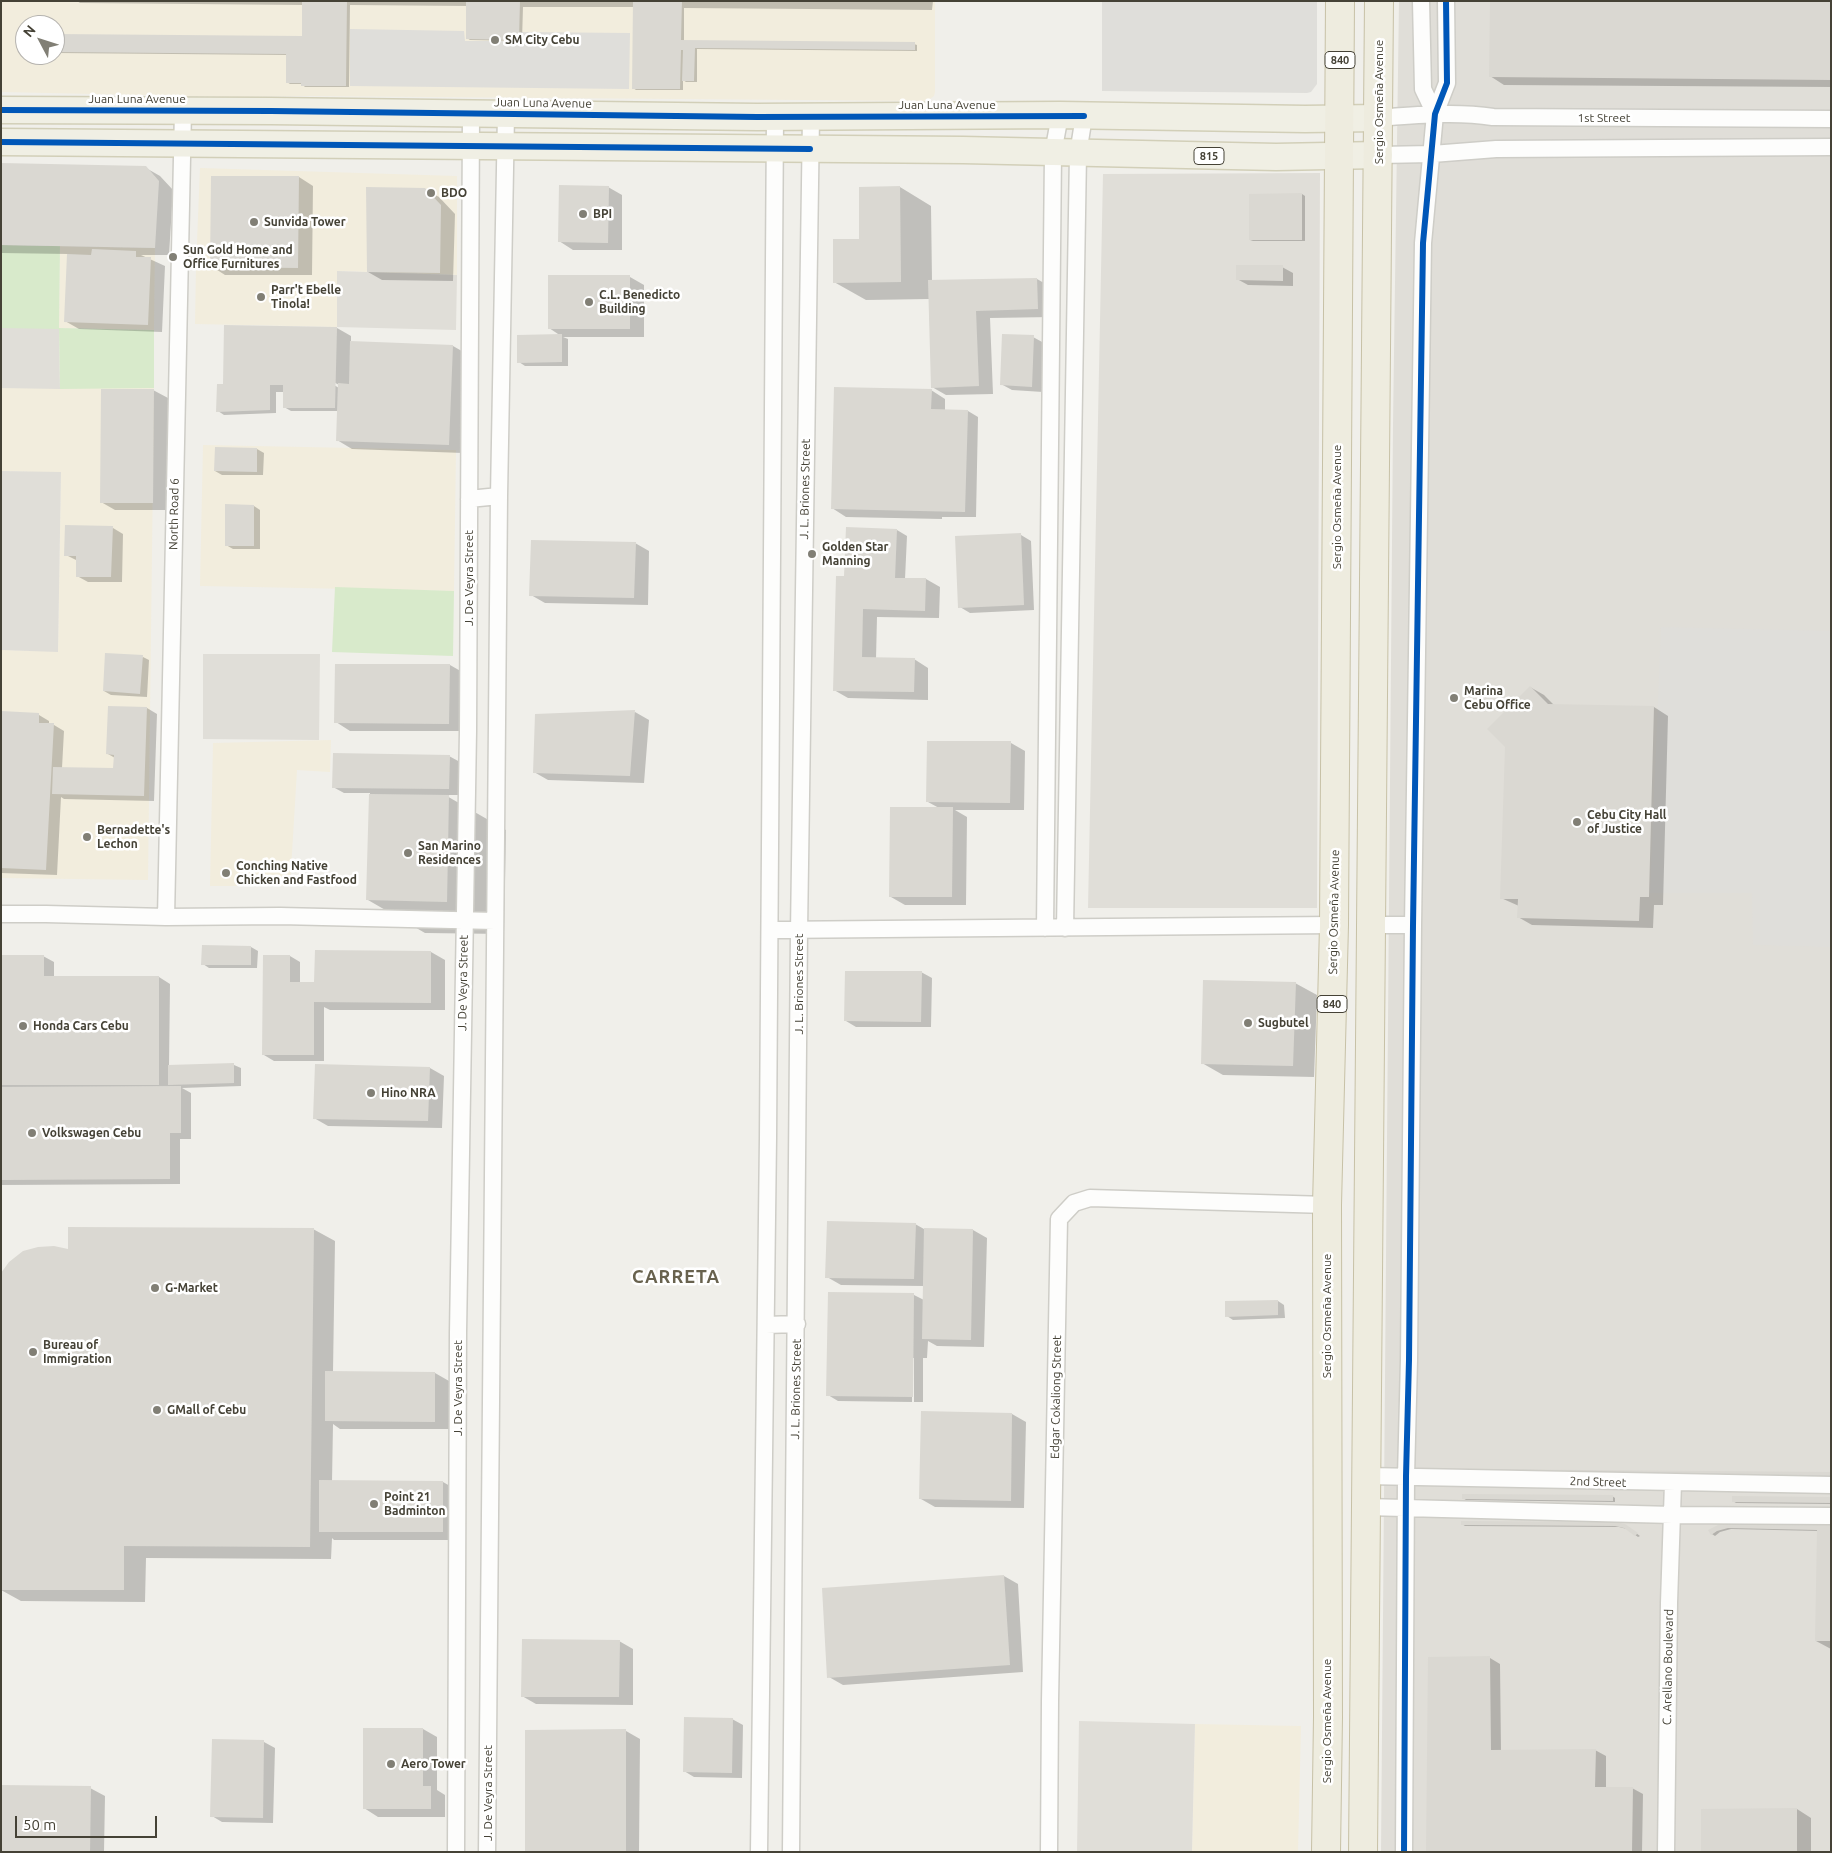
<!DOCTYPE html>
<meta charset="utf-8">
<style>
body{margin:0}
#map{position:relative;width:1832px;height:1853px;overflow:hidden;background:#f0efea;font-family:Ubuntu,sans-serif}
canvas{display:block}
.frame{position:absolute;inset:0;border:2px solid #454236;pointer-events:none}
.north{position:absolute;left:15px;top:15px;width:50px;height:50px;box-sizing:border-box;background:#fff;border:1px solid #b5b3af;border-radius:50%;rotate:310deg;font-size:14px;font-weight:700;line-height:20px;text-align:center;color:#454236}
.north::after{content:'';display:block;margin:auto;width:18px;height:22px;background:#817f75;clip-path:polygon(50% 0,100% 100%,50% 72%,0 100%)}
.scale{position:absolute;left:15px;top:1816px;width:142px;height:22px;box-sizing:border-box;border:2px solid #454236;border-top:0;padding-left:6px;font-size:15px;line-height:18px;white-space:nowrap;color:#454236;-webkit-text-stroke:4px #fff;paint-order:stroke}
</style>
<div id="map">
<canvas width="1832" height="1853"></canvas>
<div class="frame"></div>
<div class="north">N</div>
<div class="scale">50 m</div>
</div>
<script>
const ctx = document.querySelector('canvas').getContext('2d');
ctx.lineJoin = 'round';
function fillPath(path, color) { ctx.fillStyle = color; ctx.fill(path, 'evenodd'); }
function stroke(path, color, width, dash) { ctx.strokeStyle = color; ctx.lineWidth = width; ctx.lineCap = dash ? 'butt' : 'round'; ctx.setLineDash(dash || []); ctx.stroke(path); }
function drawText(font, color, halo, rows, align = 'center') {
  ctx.font = font + ' Ubuntu,sans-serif'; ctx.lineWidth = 5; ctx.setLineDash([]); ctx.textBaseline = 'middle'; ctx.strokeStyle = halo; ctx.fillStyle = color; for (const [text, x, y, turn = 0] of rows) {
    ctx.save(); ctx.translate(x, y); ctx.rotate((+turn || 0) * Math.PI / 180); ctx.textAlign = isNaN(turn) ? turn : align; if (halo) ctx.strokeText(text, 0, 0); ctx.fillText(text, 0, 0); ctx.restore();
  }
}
const commercial = new Path2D(`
 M 1,1 L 935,1 L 935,92 L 934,96 L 927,101 L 306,96 L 237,97 L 1,92 ZM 25,25 L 55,25 L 55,55 L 25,55 Z
 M 200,168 L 457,176 L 457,275 L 338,271 L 337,327 L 195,324 L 196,266 Z
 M 60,246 L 155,248 L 154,330 L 59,328 Z
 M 1,388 L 154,388 L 148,880 L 1,878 L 1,650 L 58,651 L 61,473 L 1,471 Z
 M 203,445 L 456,450 L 454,591 L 200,586 Z
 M 331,740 L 330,772 L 297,770 L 290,886 L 210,886 L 213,743 Z
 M 1195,1724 L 1301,1726 L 1298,1852 L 1192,1852 Z`);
const industrial = new Path2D(`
 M 1399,1 L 1831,1 L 1831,1852 L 1381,1852 L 1393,424 Z
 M 1320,173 L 1317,908 L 1088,908 L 1103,174 Z
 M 337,271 L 457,275 L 456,330 L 337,327 Z
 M 1,328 L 59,328 L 60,389 L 1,388 Z
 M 1,471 L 61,472 L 58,652 L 1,650 Z
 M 203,654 L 320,654 L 319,740 L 203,739 Z
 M 1079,1721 L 1195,1724 L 1192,1852 L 1077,1852 Z`);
const green = new Path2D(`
 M 1,245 L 60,246 L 59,328 L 154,330 L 154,388 L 60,389 L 59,329 L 1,328 Z
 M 335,587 L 454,591 L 453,656 L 332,652 Z`);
const parking = new Path2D(`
 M 1102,1 L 1317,1 L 1317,84 L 1311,92 L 1307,93 L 1102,91 Z
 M 350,29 L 464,31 L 465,41 L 520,41 L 521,32 L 630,33 L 629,89 L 350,86 Z
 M 1661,627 L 1831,631 L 1831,947 L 1753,945 L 1752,893 L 1650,893 Z`);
const shadow = new Path2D(`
 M 77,1 L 933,1 L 932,10 L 684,8 L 684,42 L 914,44 L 917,45 L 917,51 L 697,49 L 697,82 L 686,82 L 683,80 L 683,90 L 636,90 L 633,88 L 634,7 L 523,7 L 522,41 L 470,40 L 467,38 L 468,6 L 350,5 L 349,87 L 305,87 L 302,84 L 290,84 L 287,82 L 288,55 L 55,53 L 55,36 L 303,38 L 303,5 L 80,3 Z
 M 1831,1 L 1831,87 L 1504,85 L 1490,76 Z
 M 1,164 L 146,168 L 160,176 L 173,190 L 169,255 L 141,255 L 165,266 L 162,332 L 79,329 L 65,321 L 68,254 L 1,253 Z
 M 299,177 L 313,186 L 312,275 L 225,275 L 211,266 Z
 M 608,187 L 622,195 L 622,250 L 573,250 L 559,241 Z
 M 900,187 L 931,206 L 932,281 L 1037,279 L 1051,287 L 1052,317 L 990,318 L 993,394 L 946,395 L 932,387 L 929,299 L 866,300 L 834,282 L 861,240 Z
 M 424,189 L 439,197 L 455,214 L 453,281 L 382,280 L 368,272 Z
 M 1302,194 L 1305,196 L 1305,241 L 1253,241 L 1250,240 Z
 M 1282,267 L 1293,273 L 1293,286 L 1248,285 L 1237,279 Z
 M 550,276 L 630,277 L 644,285 L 644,337 L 563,337 L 568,339 L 568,366 L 525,366 L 519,362 L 561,336 L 549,328 Z
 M 337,328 L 351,336 L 351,343 L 453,346 L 467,354 L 463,453 L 352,449 L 337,440 L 338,411 L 291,411 L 284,407 L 284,392 L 276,392 L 276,413 L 224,415 L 218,411 L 227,386 ZM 330,380 L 339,385 L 339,388 L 329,382 Z
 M 1033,337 L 1044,343 L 1043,392 L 1012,390 L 1001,384 Z
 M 153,390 L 168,398 L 167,510 L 115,510 L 101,502 Z
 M 931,390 L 945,399 L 945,410 L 968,411 L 978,417 L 976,517 L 942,517 L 942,519 L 846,517 L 832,508 Z
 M 257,449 L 264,453 L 263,475 L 222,475 L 215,471 Z
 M 254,506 L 260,510 L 260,549 L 233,549 L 226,545 Z
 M 113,528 L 123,534 L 122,582 L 88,582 L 77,576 L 78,561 L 66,555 Z
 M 897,530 L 907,536 L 905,579 L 926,579 L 940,587 L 939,618 L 877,617 L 876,659 L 914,659 L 928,668 L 928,700 L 848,698 L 834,690 L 846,578 Z
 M 1021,535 L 1031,541 L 1034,610 L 970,613 L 960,607 Z
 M 635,543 L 649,551 L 648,605 L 545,603 L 531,595 Z
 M 143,657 L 149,660 L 147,697 L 111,695 L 104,691 Z
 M 450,665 L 464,673 L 463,731 L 350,731 L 336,722 Z
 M 1530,687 L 1544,695 L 1554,705 L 1654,707 L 1668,716 L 1663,905 L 1654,905 L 1653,928 L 1532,925 L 1518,917 L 1519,906 L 1501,898 Z
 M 147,708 L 157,714 L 154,801 L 64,799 L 61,797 L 57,875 L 1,873 L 1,713 L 39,715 L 49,721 L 49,724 L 54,725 L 64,731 L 62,768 L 115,769 L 115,758 L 108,754 Z
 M 635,712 L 649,720 L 644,783 L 548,780 L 534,772 Z
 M 1011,743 L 1025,751 L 1024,810 L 955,810 L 967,817 L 966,905 L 905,905 L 891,897 L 939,808 L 928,802 Z
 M 449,756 L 460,762 L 459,795 L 445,795 L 506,830 L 504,934 L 425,933 L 368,900 L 370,793 L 344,793 L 333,787 Z
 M 251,947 L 258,951 L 257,968 L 209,968 L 203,964 Z
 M 316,952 L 431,952 L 445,960 L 445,1010 L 330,1010 L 324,1007 L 324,1061 L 274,1061 L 264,1055 L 290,956 L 300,962 L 300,983 L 316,984 Z
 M 1,956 L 43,956 L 54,962 L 54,977 L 159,977 L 170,984 L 169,1066 L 234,1065 L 241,1068 L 241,1086 L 182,1088 L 191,1093 L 191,1139 L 180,1139 L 180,1184 L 1,1185 Z
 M 921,972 L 932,978 L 931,1027 L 856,1027 L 846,1021 Z
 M 1295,983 L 1317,995 L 1314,1077 L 1223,1075 L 1202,1063 Z
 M 430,1068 L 444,1076 L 442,1128 L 328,1126 L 314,1118 Z
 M 915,1224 L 924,1229 L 973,1230 L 987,1238 L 984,1347 L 937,1346 L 928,1341 L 927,1358 L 923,1358 L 923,1402 L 914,1402 L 914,1358 L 912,1358 L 912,1402 L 838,1401 L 828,1395 L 829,1294 L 914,1295 L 924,1300 L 924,1286 L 841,1285 L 827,1277 Z
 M 313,1229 L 335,1241 L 333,1372 L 435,1373 L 449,1381 L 449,1429 L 340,1429 L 333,1424 L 332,1482 L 443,1482 L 457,1490 L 457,1540 L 334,1540 L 332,1538 L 331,1559 L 146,1558 L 145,1602 L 21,1601 L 1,1590 L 1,1386 L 69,1250 Z
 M 1278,1301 L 1284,1305 L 1285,1318 L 1233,1320 L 1227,1316 Z
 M 923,1413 L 1012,1414 L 1026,1422 L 1024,1508 L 935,1507 L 921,1499 Z
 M 1463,1474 L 1831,1474 L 1831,1476 Z
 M 1612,1496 L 1615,1498 L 1615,1502 L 1466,1500 L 1463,1498 Z
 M 1831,1498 L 1831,1504 L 1736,1503 L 1733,1501 Z
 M 1462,1524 L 1619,1524 L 1628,1527 L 1640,1536 L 1638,1537 L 1627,1529 L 1619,1527 L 1465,1526 Z
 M 1724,1525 L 1831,1525 L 1831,1649 L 1816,1641 L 1818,1531 L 1731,1529 L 1720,1532 L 1715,1536 L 1712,1534 Z
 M 1004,1576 L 1018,1584 L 1023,1672 L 843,1685 L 829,1677 Z
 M 619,1641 L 633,1649 L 633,1705 L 536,1704 L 522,1696 Z
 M 1490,1658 L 1500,1664 L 1501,1751 L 1595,1750 L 1606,1756 L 1606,1788 L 1632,1788 L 1643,1794 L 1642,1852 L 1427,1852 Z
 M 732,1719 L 743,1725 L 742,1778 L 694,1777 L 684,1771 Z
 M 423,1729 L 437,1737 L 437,1790 L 445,1795 L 445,1817 L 378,1817 L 364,1808 Z
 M 626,1731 L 640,1739 L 639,1852 L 526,1852 Z
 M 213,1741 L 264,1742 L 275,1748 L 273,1823 L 222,1822 L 212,1816 Z
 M 90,1788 L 105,1796 L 104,1852 L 1,1852 Z
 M 1797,1809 L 1811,1818 L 1811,1852 L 1702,1852 Z`);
const building = new Path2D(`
 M 302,1 L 347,1 L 346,86 L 301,86 L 301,83 L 286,83 L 286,54 L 55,52 L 55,34 L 302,36 Z
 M 466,1 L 520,1 L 519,40 L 466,39 Z
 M 633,1 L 682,1 L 681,40 L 915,42 L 915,50 L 695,48 L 694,81 L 682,81 L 683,50 L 681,50 L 680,89 L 632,89 Z
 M 1490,1 L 1831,1 L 1831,80 L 1489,77 Z
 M 1,163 L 146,166 L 159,181 L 155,248 L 1,245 Z
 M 211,176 L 299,176 L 298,268 L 210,267 Z
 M 559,185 L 609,186 L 608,243 L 558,242 Z
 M 900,186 L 901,282 L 833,283 L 833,239 L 859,239 L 859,187 Z
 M 366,187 L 425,188 L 441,205 L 440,273 L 367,272 Z
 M 1302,193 L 1302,240 L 1249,240 L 1249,194 Z
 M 92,249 L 136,251 L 136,257 L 151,257 L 148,325 L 64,322 L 67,254 L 91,255 Z
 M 1236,265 L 1283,265 L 1283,281 L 1236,280 Z
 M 548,275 L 630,275 L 630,329 L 548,329 Z
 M 1037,278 L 1038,309 L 976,311 L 979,386 L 931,388 L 928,280 Z
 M 224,325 L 337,327 L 335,408 L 283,408 L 283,385 L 270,385 L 270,410 L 216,412 L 217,384 L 223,384 Z
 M 562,334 L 562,362 L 517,363 L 517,335 Z
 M 1002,334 L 1034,335 L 1032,387 L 1000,385 Z
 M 350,341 L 453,345 L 449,445 L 336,441 L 338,383 L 349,384 Z
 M 834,387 L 932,389 L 931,409 L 968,410 L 965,512 L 831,509 Z
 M 101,389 L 154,389 L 153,503 L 100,503 Z
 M 215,447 L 257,448 L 257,472 L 214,471 Z
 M 225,504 L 254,505 L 254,546 L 225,546 Z
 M 65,525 L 113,526 L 111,577 L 76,577 L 76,556 L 64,556 Z
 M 846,527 L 897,529 L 895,578 L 926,578 L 925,611 L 863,609 L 862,657 L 915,658 L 914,692 L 833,691 L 836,576 L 844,576 Z
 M 1021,533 L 1024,605 L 958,608 L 955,536 Z
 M 531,540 L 636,542 L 634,598 L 529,596 Z
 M 105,653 L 143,655 L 140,694 L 103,691 Z
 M 335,664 L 450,664 L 449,724 L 334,723 Z
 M 1530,686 L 1548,704 L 1654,706 L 1649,897 L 1640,897 L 1639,921 L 1517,918 L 1518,899 L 1500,899 L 1505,747 L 1487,729 Z
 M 108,706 L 147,707 L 144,796 L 52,794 L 53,767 L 113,768 L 114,755 L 106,754 Z
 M 635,710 L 630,776 L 533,773 L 535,714 Z
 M 1,711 L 39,713 L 39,723 L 54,723 L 46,870 L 1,868 Z
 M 927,741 L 1011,741 L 1010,803 L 926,802 Z
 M 333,753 L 450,755 L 449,789 L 332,788 Z
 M 369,794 L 449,795 L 447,902 L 366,900 Z
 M 890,807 L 953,807 L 952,897 L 889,897 Z
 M 202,945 L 251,946 L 251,965 L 201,965 Z
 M 315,950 L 431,951 L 431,1003 L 314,1002 L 314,1055 L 262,1055 L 263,955 L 290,955 L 290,982 L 314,982 Z
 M 1,955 L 44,955 L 44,976 L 159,976 L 159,1085 L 1,1085 Z
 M 845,971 L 922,971 L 921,1022 L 844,1021 Z
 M 1203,980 L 1296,982 L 1293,1066 L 1201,1064 Z
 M 234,1063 L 234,1083 L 168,1085 L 168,1065 Z
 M 315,1064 L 430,1067 L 428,1121 L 313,1119 Z
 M 181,1086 L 181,1133 L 170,1133 L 170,1179 L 1,1180 L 1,1087 Z
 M 827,1221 L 916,1223 L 914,1279 L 825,1278 Z
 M 68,1227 L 314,1228 L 310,1547 L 124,1546 L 124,1590 L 1,1590 L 1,1273 L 9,1262 L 23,1251 L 38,1247 L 54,1246 L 68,1249 Z
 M 924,1228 L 973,1229 L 971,1340 L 922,1339 Z
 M 828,1292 L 914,1293 L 913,1397 L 826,1396 Z
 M 1278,1300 L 1278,1315 L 1225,1317 L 1225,1301 Z
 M 325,1371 L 435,1372 L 435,1422 L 325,1421 Z
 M 921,1411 L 1012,1413 L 1011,1501 L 919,1499 Z
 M 1459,1469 L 1831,1472 L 1831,1476 L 1459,1473 Z
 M 319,1480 L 443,1481 L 443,1532 L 319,1532 Z
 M 1462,1494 L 1613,1495 L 1613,1501 L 1462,1499 Z
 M 1732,1496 L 1831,1497 L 1831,1503 L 1732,1502 Z
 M 1461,1521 L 1615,1522 L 1625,1524 L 1638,1533 L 1635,1536 L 1624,1528 L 1615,1526 L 1461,1525 Z
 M 1728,1523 L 1831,1524 L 1831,1641 L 1815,1641 L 1817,1530 L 1728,1528 L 1717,1531 L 1711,1535 L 1708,1530 L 1720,1524 Z
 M 1004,1575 L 1010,1665 L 827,1678 L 822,1588 Z
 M 522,1639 L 620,1640 L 619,1697 L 521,1697 Z
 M 1490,1656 L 1491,1750 L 1596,1749 L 1595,1787 L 1633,1787 L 1632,1852 L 1426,1852 L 1428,1657 Z
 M 684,1717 L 733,1718 L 732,1773 L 683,1772 Z
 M 363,1728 L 423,1728 L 423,1786 L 431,1786 L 431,1809 L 363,1809 Z
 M 626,1729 L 626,1852 L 525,1852 L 525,1730 Z
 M 212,1739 L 264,1740 L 263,1818 L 210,1817 Z
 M 1,1785 L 91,1786 L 90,1852 L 1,1852 Z
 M 1797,1808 L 1797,1852 L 1701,1852 L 1701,1809 Z`);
const minor = new Path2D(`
 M 1421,1 L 1423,89 L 1435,114
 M 1378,118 C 1416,115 1456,111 1493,117 L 1831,119
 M 1379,155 L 1432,154 L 1496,149 L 1831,147
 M 469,499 L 499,496
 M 1,914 L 46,914 L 166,917 L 280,916 L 495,921
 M 166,917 L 183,110
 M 1370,925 L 1413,925
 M 1045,928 L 1053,153 L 1060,115
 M 1065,928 L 1078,154 L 1084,116
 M 770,930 L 1334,925
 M 766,1325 L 797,1324
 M 1366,1476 L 1831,1485
 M 1366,1507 L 1673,1515 L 1831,1516
 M 456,1852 L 458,1333 L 468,731 L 471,114
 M 487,1852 L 499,496 L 506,114
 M 759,1852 L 768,1138 L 775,117
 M 791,1852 L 799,931 L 811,116
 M 1049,1852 L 1050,1701 L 1059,1219 L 1074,1203 L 1090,1198 L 1327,1205
 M 1404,1852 L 1406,1476 L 1409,1360 L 1413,925 L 1423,243 L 1435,114 L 1447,83 L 1446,1
 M 1666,1852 L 1669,1603 L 1673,1483`);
const primary = new Path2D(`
 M 1,110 L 271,111 L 757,117 L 1060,115 L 1305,119 L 1378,118
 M 1,142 L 963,150 L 1276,157 L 1379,155`);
const trunk = new Path2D(`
 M 1326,1852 L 1328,1717 L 1327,1205 L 1334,925 L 1340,1
 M 1363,1852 L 1379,1`);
const cycleway = new Path2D(`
 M 1,110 L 271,111 L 757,117 L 1084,116
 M 1,142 L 810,149
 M 1404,1852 L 1406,1476 L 1409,1360 L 1413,925 L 1423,243 L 1435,114 L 1447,83 L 1446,1`);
const markers = [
 [495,40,5,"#817f75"],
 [431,193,5,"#817f75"],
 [583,214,5,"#817f75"],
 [254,222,5,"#817f75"],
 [173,257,5,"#817f75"],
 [261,297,5,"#817f75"],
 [589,302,5,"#817f75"],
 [812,554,5,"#817f75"],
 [1454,698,5,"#817f75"],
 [1577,822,5,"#817f75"],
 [87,837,5,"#817f75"],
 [408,853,5,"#817f75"],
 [226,873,5,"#817f75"],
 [1248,1023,5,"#817f75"],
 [23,1026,5,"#817f75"],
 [371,1093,5,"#817f75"],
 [32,1133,5,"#817f75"],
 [155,1288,5,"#817f75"],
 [33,1352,5,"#817f75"],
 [157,1410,5,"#817f75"],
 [374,1504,5,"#817f75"],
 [391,1764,5,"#817f75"]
];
const shields = [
 [1340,60,30],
 [1209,156,30],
 [1332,1004,30]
];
const shieldNames = [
 ["840",1340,60],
 ["815",1209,156],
 ["840",1332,1004]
];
const poiNames = [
 ["SM City Cebu",505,40],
 ["BDO",441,193],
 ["BPI",593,214],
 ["Sunvida Tower",264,222],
 ["Sun Gold Home and",183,250],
 ["Office Furnitures",183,264],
 ["Parr't Ebelle",271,290],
 ["Tinola!",271,304],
 ["C.L. Benedicto",599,295],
 ["Building",599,309],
 ["Golden Star",822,547],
 ["Manning",822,561],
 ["Marina",1464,691],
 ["Cebu Office",1464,705],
 ["Cebu City Hall",1587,815],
 ["of Justice",1587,829],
 ["Bernadette's",97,830],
 ["Lechon",97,844],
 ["San Marino",418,846],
 ["Residences",418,860],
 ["Conching Native",236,866],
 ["Chicken and Fastfood",236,880],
 ["Sugbutel",1258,1023],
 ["Honda Cars Cebu",33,1026],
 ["Hino NRA",381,1093],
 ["Volkswagen Cebu",42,1133],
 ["G-Market",165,1288],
 ["Bureau of",43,1345],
 ["Immigration",43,1359],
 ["GMall of Cebu",167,1410],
 ["Point 21",384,1497],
 ["Badminton",384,1511],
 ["Aero Tower",401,1764]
];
const streetNames = [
 ["Juan Luna Avenue",137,99],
 ["Sergio Osmeña Avenue",1379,102,-90],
 ["Juan Luna Avenue",543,103,1],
 ["Juan Luna Avenue",947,105],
 ["1st Street",1604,118],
 ["J. L. Briones Street",805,489,-89],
 ["Sergio Osmeña Avenue",1337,507,-90],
 ["North Road 6",174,514,-89],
 ["J. De Veyra Street",469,578,-90],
 ["Sergio Osmeña Avenue",1334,912,-89],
 ["J. De Veyra Street",463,983,-89],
 ["J. L. Briones Street",799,984,-90],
 ["Sergio Osmeña Avenue",1327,1316,-90],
 ["J. De Veyra Street",458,1388,-90],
 ["J. L. Briones Street",796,1389,-89],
 ["Edgar Cokaliong Street",1056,1397,-89],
 ["2nd Street",1598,1482,2],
 ["C. Arellano Boulevard",1668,1667,-89],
 ["Sergio Osmeña Avenue",1327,1721,-90],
 ["J. De Veyra Street",488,1793,-90]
];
const districtNames = [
 ["CARRETA",676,1277]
];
fillPath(commercial, '#f2eddd');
fillPath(industrial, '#e0ded8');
fillPath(green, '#d8eacb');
fillPath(parking, '#dfdeda');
fillPath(shadow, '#0003');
fillPath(building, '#dad8d2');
stroke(minor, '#cecdc7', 19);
stroke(primary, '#d2cfb8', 29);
stroke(trunk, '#c7c1a6', 30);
stroke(minor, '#fdfdfc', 16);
stroke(primary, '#f0efe4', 26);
stroke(trunk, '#eeecdf', 28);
stroke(cycleway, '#0057b8', 6);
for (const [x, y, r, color] of markers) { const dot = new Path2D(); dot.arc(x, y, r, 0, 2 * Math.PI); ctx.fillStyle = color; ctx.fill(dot); stroke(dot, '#fff', 2); }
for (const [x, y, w] of shields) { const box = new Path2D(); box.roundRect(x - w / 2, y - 8.5, w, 17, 4); ctx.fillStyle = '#fff'; ctx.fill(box); stroke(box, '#454236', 1); }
drawText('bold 11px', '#454236', null, shieldNames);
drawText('bold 12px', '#454236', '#fff', poiNames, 'left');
drawText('12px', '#454236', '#fff', streetNames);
ctx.letterSpacing = '1px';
drawText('bold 18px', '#68624e', '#fff', districtNames);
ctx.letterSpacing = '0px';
</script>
